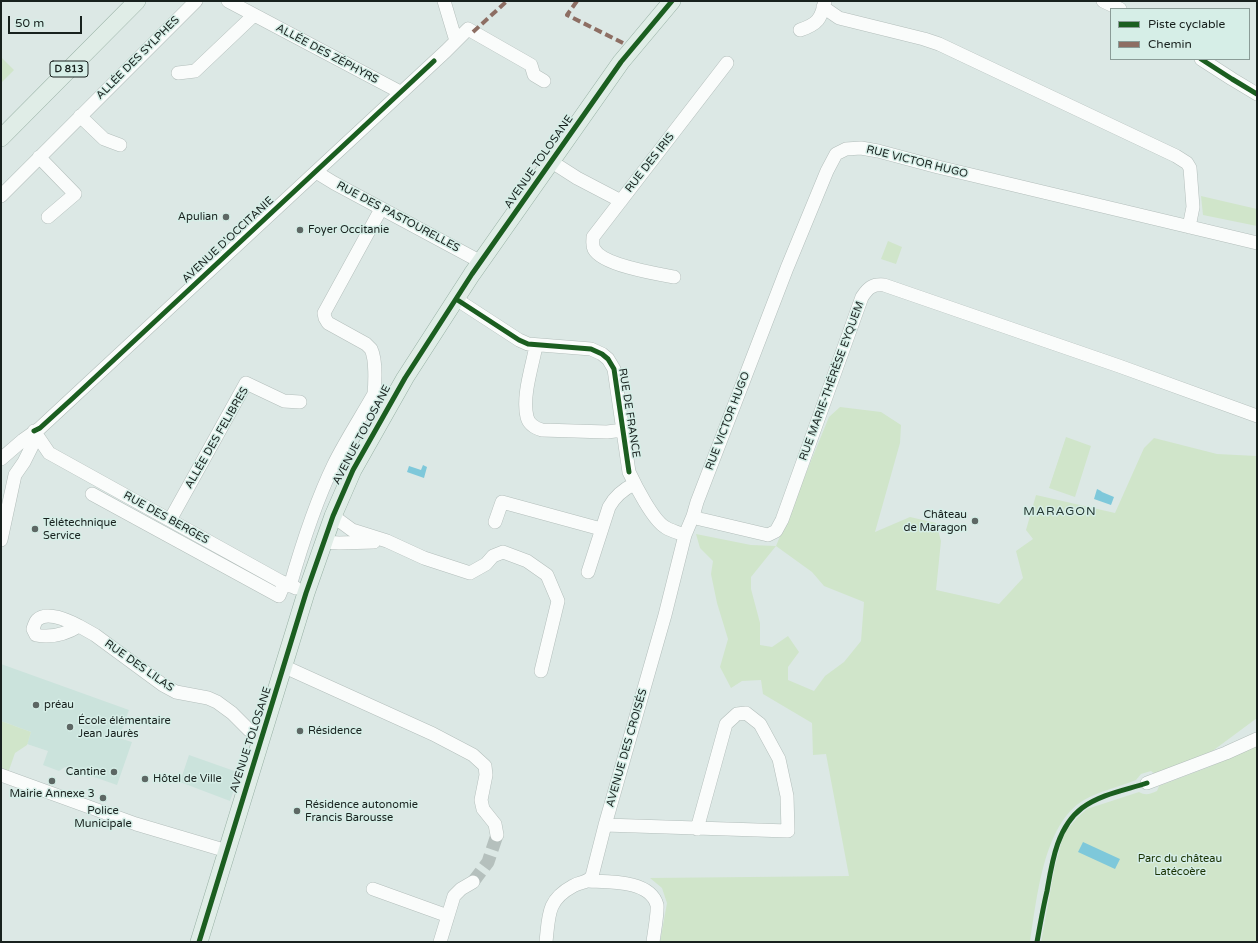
<!DOCTYPE html>
<meta charset="utf-8">
<style>
body{margin:0}
#map{position:relative;width:1258px;height:943px;overflow:hidden;background:#dce8e5;font-family:"Varela Round",sans-serif}
canvas{display:block}
.frame{position:absolute;inset:0;border:2px solid #18211e;pointer-events:none}
.legend{position:absolute;left:1110px;top:8px;width:140px;height:52px;box-sizing:border-box;background:#d6eee7;border:1px solid #8a9c97;margin:0;padding:5px 7px;list-style:none;font-size:12px;color:#18211e}
.legend li{display:flex;align-items:center;gap:8px;height:20px}
.legend b{width:20px;border:1px solid #8a9c97}
.scale{position:absolute;left:8px;top:16px;width:74px;height:18px;box-sizing:border-box;border:2px solid #18211e;border-top:0;padding-left:5px;font-size:12px;line-height:14px;white-space:nowrap;color:#18211e;-webkit-text-stroke:3px #d6eee7;paint-order:stroke}
</style>
<div id="map">
<canvas width="1258" height="943"></canvas>
<div class="frame"></div>
<ul class="legend">
<li><b style="height:5px;background:#1b5e20"></b>Piste cyclable</li>
<li><b style="height:5px;background:#8d6e63"></b>Chemin</li>
</ul>
<div class="scale">50 m</div>
</div>
<script>
const ctx = document.querySelector('canvas').getContext('2d');
ctx.lineJoin = 'round';
function fillPath(path, color) { ctx.fillStyle = color; ctx.fill(path, 'evenodd'); }
function stroke(path, color, width, dash) { ctx.strokeStyle = color; ctx.lineWidth = width; ctx.lineCap = dash ? 'butt' : 'round'; ctx.setLineDash(dash || []); ctx.stroke(path); }
function drawText(font, color, halo, rows, align = 'center') {
  ctx.font = font + ' "Varela Round",sans-serif'; ctx.lineWidth = 3; ctx.setLineDash([]); ctx.textBaseline = 'middle'; ctx.strokeStyle = halo; ctx.fillStyle = color; for (const [text, x, y, turn = 0] of rows) {
    ctx.save(); ctx.translate(x, y); ctx.rotate((+turn || 0) * Math.PI / 180); ctx.textAlign = isNaN(turn) ? turn : align; if (halo) ctx.strokeText(text, 0, 0); ctx.fillText(text, 0, 0); ctx.restore();
  }
}
const built = new Path2D(`
 M 1,664 L 129,710 L 119,738 L 132,742 L 117,785 L 65,767 L 59,771 L 43,765 L 48,751 L 27,744 L 31,732 L 1,721 Z
 M 189,755 L 240,773 L 230,801 L 180,782 Z`);
const green = new Path2D(`
 M 1,57 L 14,70 L 1,83 Z
 M 1201,196 L 1257,209 L 1257,226 L 1203,215 Z
 M 888,241 L 902,247 L 896,264 L 881,259 Z
 M 840,407 L 881,412 L 901,425 L 900,443 L 875,532 L 910,517 L 936,523 L 941,541 L 936,590 L 999,604 L 1023,578 L 1016,551 L 1033,539 L 1026,530 L 1036,495 L 1115,513 L 1144,448 L 1154,438 L 1217,454 L 1257,456 L 1257,718 L 1203,758 L 1155,774 L 1151,771 L 1141,774 L 1136,780 C 1119,787 1100,791 1084,800 C 1043,824 1037,899 1030,942 L 660,942 L 667,903 L 662,888 L 650,878 L 849,876 L 826,754 L 813,755 L 812,723 L 763,694 L 761,680 L 742,681 L 731,688 L 720,667 L 728,639 L 717,603 L 711,574 L 713,561 L 700,548 L 696,534 L 751,545 L 776,546 L 829,417 ZM 776,546 L 812,572 L 824,586 L 864,602 L 861,641 L 844,662 L 825,676 L 814,691 L 788,680 L 788,667 L 799,652 L 788,636 L 772,647 L 760,645 L 760,623 L 751,589 L 751,577 Z
 M 1066,437 L 1091,446 L 1075,497 L 1049,488 Z
 M 1,721 L 31,732 L 27,745 L 15,753 L 8,773 L 1,770 Z
 M 1257,746 L 1257,942 L 1041,942 L 1055,866 L 1062,840 L 1066,831 L 1078,817 L 1087,809 L 1139,792 C 1146,796 1150,794 1157,791 L 1159,786 L 1209,767 Z`);
const water = new Path2D(`
 M 423,465 L 427,467 L 424,478 L 407,472 L 409,466 L 421,470 Z
 M 1097,489 L 1101,491 L 1102,492 L 1114,497 L 1111,505 L 1094,499 Z
 M 1083,842 L 1120,859 L 1115,869 L 1078,852 Z`);
const minorTunnel = new Path2D(`
 M 473,882 L 488,862 L 497,835`);
const minor = new Path2D(`
 M 228,1 L 400,92
 M 444,1 L 456,41
 M 1103,1 L 1120,9
 M 823,7 L 839,18 L 924,39 L 939,44 L 1176,156 L 1187,163 L 1190,168 L 1193,207 L 1189,227
 M 800,30 C 818,24 821,19 825,1
 M 1201,59 L 1232,79 L 1257,94
 M 178,73 L 195,71 L 254,15
 M 80,116 L 104,139 L 120,145
 M 39,157 L 75,194 L 48,217
 M 552,162 L 577,178 L 621,201
 M 316,172 L 334,183 L 481,262
 M 1,196 L 196,1
 M 674,277 C 657,274 602,265 594,249 C 592,245 593,242 593,237 L 727,63
 M 456,299 L 519,340 L 528,344 L 591,349 L 602,354 L 608,359 L 614,369 L 629,472 C 635,485 653,520 665,527 C 671,531 679,533 685,535
 M 536,346 C 532,367 522,396 527,417 C 529,425 535,428 542,430 L 607,432 L 623,430
 M 34,431 L 49,453 L 280,581 L 296,588
 M 1,459 L 23,440 L 40,428 L 446,51 L 468,29 L 531,65 L 534,75 L 544,81
 M 92,494 L 279,596 L 284,584
 M 333,516 L 352,530 L 387,541 L 424,558 L 470,573 L 486,564 L 493,556 L 503,552 L 527,561 L 547,575 L 558,601 L 541,671
 M 693,516 L 700,519 L 768,535 L 776,531 L 782,520 L 862,297 C 868,288 872,284 884,285 L 1119,366 L 1257,416
 M 170,520 L 246,383 L 284,401 L 300,402
 M 495,522 L 502,502 L 601,529
 M 1,540 L 15,475 L 24,462 L 32,446 L 34,431
 M 324,542 L 339,543 L 374,542
 M 588,572 L 609,507 C 615,496 624,489 634,484
 M 290,586 C 302,544 315,503 334,464 C 346,440 361,417 374,394 C 375,383 376,359 371,349 C 370,348 367,345 366,344 L 328,323 L 325,318 L 324,313 L 381,209
 M 79,626 C 69,621 47,610 37,620 C 35,622 34,626 33,629 L 36,635 C 51,638 66,634 79,626 L 95,635 L 163,685 L 176,692 L 208,698 L 217,702 L 232,713 L 249,730 L 262,736
 M 285,667 L 433,734 L 473,755 L 485,766 L 486,775 L 481,800 L 483,809 L 495,824 L 497,835
 M 1,775 L 136,824 L 227,851
 M 1147,783 L 1226,753 L 1257,739
 M 605,825 L 788,831 L 787,796 L 779,759 L 760,724 L 746,713 L 737,714 L 726,724 L 697,829
 M 589,881 C 609,882 650,880 657,905 C 658,912 654,934 653,942
 M 373,889 L 448,916
 M 440,942 L 454,896 L 461,889 L 473,882
 M 546,942 C 549,915 547,900 573,886 C 581,881 587,884 592,876 L 605,825 L 665,615 L 685,535 L 693,516 L 697,502 L 787,268 L 827,171 L 836,154 L 846,149 L 861,148 L 878,151 L 938,167 L 1257,243`);
const major = new Path2D(`
 M 1,138 L 137,1
 M 199,942 L 306,593 L 333,516 L 353,470 L 405,378 L 472,274 L 621,62 L 672,1`);
const quiet = new Path2D(`
 M 577,1 L 567,15 L 623,43
 M 473,32 L 507,1`);
const cycleway = new Path2D(`
 M 1201,59 L 1232,79 L 1257,94
 M 456,299 L 519,340 L 528,344 L 591,349 L 602,354 L 608,359 L 614,369 L 629,472
 M 34,431 L 40,428 L 73,398 L 434,61
 M 199,942 L 306,593 L 333,516 L 353,470 L 405,378 L 472,274 L 621,62 L 672,1
 M 1037,942 C 1040,925 1043,908 1047,891 C 1052,862 1057,827 1082,808 C 1101,794 1126,790 1147,783`);
const markers = [
 [226,217,4,"#5d6764"],
 [300,230,4,"#5d6764"],
 [975,521,4,"#5d6764"],
 [35,529,4,"#5d6764"],
 [36,705,4,"#5d6764"],
 [70,727,4,"#5d6764"],
 [300,731,4,"#5d6764"],
 [114,772,4,"#5d6764"],
 [145,779,4,"#5d6764"],
 [52,781,4,"#5d6764"],
 [103,798,4,"#5d6764"],
 [297,811,4,"#5d6764"]
];
const shields = [
 [69,69,38]
];
const shieldNames = [
 ["D 813",69,69]
];
const streetNames = [
 ["ALLÉE DES ZÉPHYRS",327,54,28],
 ["ALLÉE DES SYLPHES",138,58,-45],
 ["AVENUE TOLOSANE",539,162,-55],
 ["RUE VICTOR HUGO",917,162,14],
 ["RUE DES IRIS",650,163,-52],
 ["RUE DES PASTOURELLES",398,217,28],
 ["AVENUE D'OCCITANIE",228,240,-43],
 ["RUE MARIE-THÉRÈSE EYQUEM",832,381,-70],
 ["RUE DE FRANCE",629,413,81],
 ["RUE VICTOR HUGO",728,421,-69],
 ["AVENUE TOLOSANE",362,435,-62],
 ["ALLÉE DES FELIBRES",217,438,-60],
 ["RUE DES BERGES",166,518,29],
 ["RUE DES LILAS",139,666,35],
 ["AVENUE TOLOSANE",251,740,-72],
 ["AVENUE DES CROISÉS",627,748,-74]
];
const poiNames = [
 ["Apulian",218,217,"right"],
 ["Foyer Occitanie",308,230],
 ["Château",967,515,"right"],
 ["de Maragon",967,528,"right"],
 ["Télétechnique",43,523],
 ["Service",43,536],
 ["préau",44,705],
 ["École élémentaire",78,721],
 ["Jean Jaurès",78,734],
 ["Résidence",308,731],
 ["Cantine",106,772,"right"],
 ["Hôtel de Ville",153,779],
 ["Mairie Annexe 3",52,794,"center"],
 ["Résidence autonomie",305,805],
 ["Francis Barousse",305,818],
 ["Police",103,811,"center"],
 ["Municipale",103,824,"center"]
];
const parkNames = [
 ["Parc du château",1180,859],
 ["Latécoère",1180,872]
];
const neighbourhoodNames = [
 ["MARAGON",1060,512]
];
fillPath(built, '#cbe3dc');
fillPath(green, '#d0e5ca');
fillPath(water, '#7ec8da');
stroke(minorTunnel, '#b5c0bd', 13, [13, 6]);
stroke(minor, '#b3bebb', 14);
stroke(major, '#97b0a4', 18);
stroke(minor, '#fafcfb', 13);
stroke(major, '#e0ede7', 17);
stroke(quiet, '#8d6e63', 4, [8, 4]);
stroke(cycleway, '#1b5e20', 5);
for (const [x, y, r, color] of markers) { const dot = new Path2D(); dot.arc(x, y, r, 0, 2 * Math.PI); ctx.fillStyle = color; ctx.fill(dot); stroke(dot, '#d6eee7', 1.5); }
for (const [x, y, w] of shields) { const box = new Path2D(); box.roundRect(x - w / 2, y - 8, w, 16, 3); ctx.fillStyle = '#d6eee7'; ctx.fill(box); stroke(box, '#18211e', 1); }
drawText('bold 10px', '#18211e', null, shieldNames);
drawText('11px', '#18211e', '#d6eee7', streetNames);
drawText('11px', '#18211e', '#d6eee7', poiNames, 'left');
drawText('11px', '#193202', '#d6eee7', parkNames);
ctx.letterSpacing = '1px';
drawText('12px', '#253933', '#d6eee7', neighbourhoodNames);
ctx.letterSpacing = '0px';
</script>
